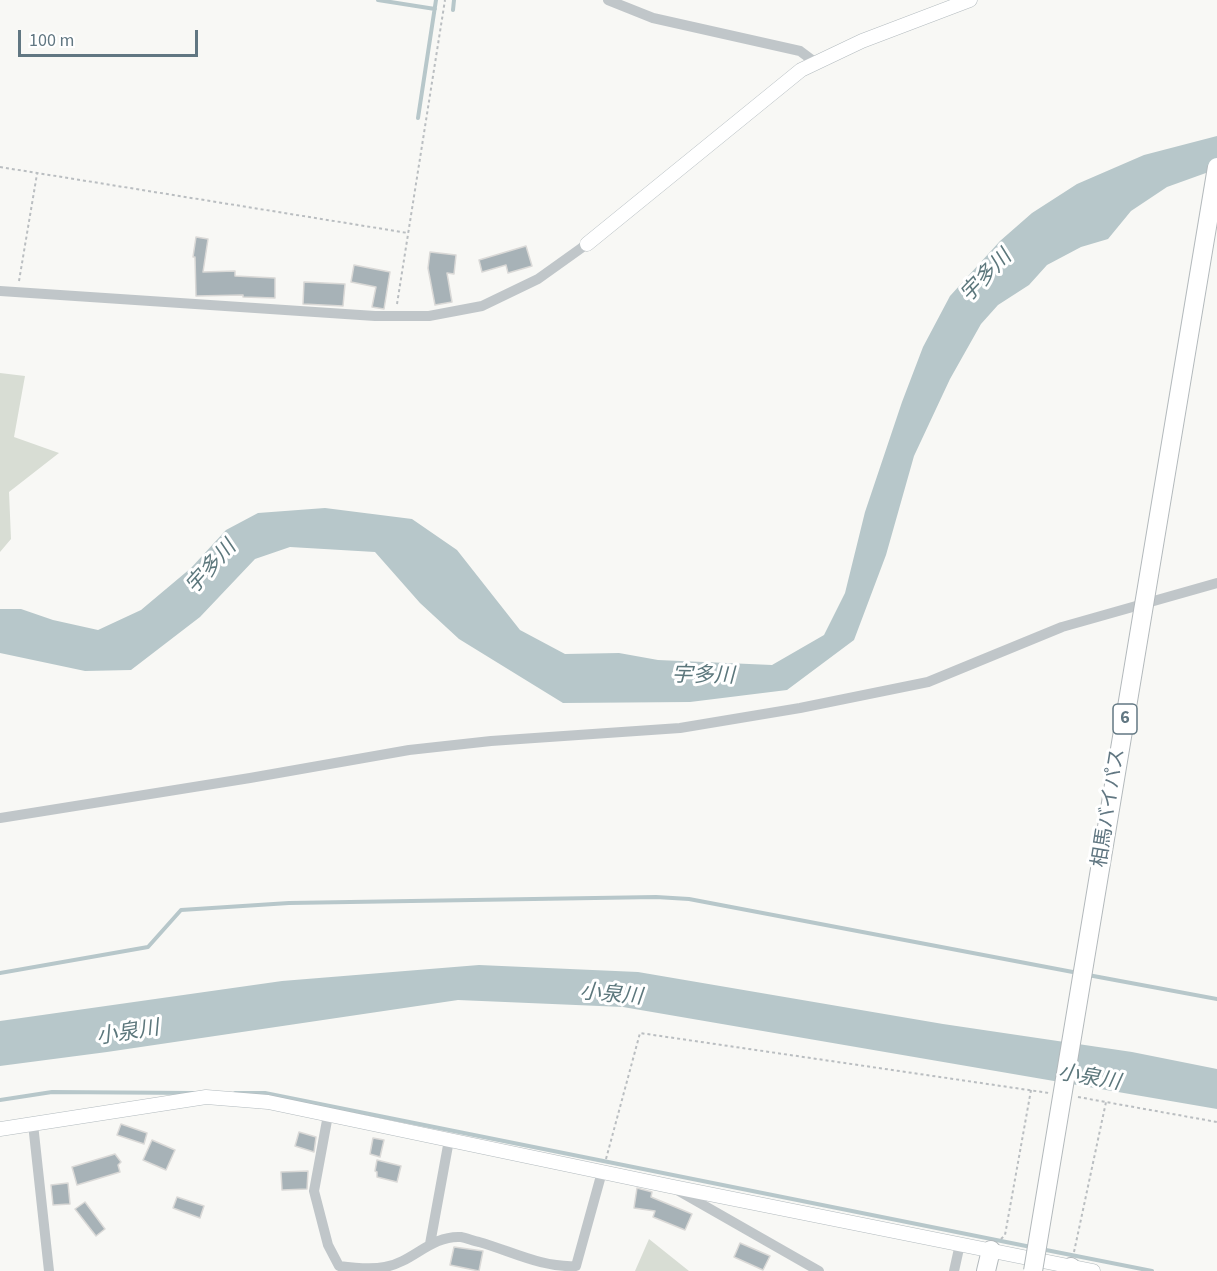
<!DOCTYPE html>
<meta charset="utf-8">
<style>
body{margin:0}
#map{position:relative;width:1217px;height:1271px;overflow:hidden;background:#f8f8f5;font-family:"Source Sans 3",sans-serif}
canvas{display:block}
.scale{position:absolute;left:18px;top:30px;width:180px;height:27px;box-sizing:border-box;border:3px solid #617782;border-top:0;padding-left:8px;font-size:18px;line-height:21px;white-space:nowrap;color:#617782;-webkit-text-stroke:4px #fff;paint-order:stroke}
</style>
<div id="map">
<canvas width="1217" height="1271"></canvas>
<div class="scale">100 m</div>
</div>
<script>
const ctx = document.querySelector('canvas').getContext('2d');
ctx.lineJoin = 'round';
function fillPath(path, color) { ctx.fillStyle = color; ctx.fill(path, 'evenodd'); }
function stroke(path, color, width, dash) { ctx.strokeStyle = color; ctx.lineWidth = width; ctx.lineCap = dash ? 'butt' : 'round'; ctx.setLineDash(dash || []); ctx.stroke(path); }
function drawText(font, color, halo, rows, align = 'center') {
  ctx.font = font + ' "Source Sans 3","Noto Sans JP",sans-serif'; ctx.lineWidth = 6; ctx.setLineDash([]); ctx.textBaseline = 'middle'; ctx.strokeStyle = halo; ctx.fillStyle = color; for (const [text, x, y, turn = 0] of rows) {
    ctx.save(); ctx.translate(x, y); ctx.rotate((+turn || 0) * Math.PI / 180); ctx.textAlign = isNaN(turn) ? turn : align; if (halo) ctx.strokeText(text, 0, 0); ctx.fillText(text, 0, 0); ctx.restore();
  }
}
const green = new Path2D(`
 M 0,373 L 25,376 L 14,437 L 59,453 L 9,492 L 11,539 L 0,552 Z
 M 649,1239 L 689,1271 L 635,1271 Z`);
const water = new Path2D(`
 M 1217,136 L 1217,169 L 1167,187 L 1131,211 L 1108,239 L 1081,247 L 1047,265 L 1029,285 L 998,305 L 981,324 L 950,379 L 914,456 L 886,555 L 854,640 L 787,690 L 690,702 L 563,703 L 459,639 L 420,603 L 375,552 L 290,547 L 255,559 L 200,617 L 131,670 L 85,671 L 0,653 L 0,609 L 21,609 L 53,620 L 98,630 L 141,610 L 191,568 L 226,530 L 258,513 L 325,508 L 412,519 L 457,550 L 520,630 L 565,654 L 619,653 L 658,660 L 772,665 L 824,635 L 845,593 L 865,512 L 902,402 L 923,347 L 950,296 L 1000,241 L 1032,213 L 1077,184 L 1144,155 Z
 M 479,965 L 638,972 L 943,1024 L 1132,1052 L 1217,1069 L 1217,1109 L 623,1007 L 458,1000 L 107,1052 L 0,1066 L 0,1021 L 282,981 Z`);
const stream = new Path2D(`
 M 378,0 L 435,9
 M 453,10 L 454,0
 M 418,118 L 436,0
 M 0,973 L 148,947 L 181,910 L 289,903 L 656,897 L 689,899 L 1078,973
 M 1088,975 L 1217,999
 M 235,1093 L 265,1093 L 1031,1247
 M 0,1100 L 52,1092 L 194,1093
 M 1041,1249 L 1152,1271`);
const building = new Path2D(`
 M 196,237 L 208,239 L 203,272 L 235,271 L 235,276 L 275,278 L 275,298 L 243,297 L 243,295 L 196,296 L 195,257 L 193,257 Z
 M 526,246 L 532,266 L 508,273 L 506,265 L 482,272 L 479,260 Z
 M 430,252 L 456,255 L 454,274 L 447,273 L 452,302 L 435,305 L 428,268 Z
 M 354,265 L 390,272 L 384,309 L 372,307 L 376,287 L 351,282 Z
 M 304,282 L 345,284 L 343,306 L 303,304 Z
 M 121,1124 L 147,1133 L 144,1144 L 117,1135 Z
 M 299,1132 L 316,1137 L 314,1152 L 295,1146 Z
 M 373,1138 L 384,1140 L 380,1157 L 370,1154 Z
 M 152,1140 L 175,1150 L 166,1170 L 143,1160 Z
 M 115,1154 L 121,1162 L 118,1165 L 120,1172 L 77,1185 L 72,1167 Z
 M 377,1160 L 401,1166 L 397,1182 L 377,1177 L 377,1172 L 375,1171 Z
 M 308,1171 L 307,1189 L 282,1190 L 281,1172 Z
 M 68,1183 L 70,1204 L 53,1205 L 51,1185 Z
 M 637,1188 L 652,1192 L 651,1197 L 692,1214 L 685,1230 L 653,1217 L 655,1211 L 634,1208 Z
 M 177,1197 L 204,1206 L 200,1218 L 173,1208 Z
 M 85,1202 L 105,1229 L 96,1236 L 75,1209 Z
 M 740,1243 L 770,1256 L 763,1270 L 734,1257 Z
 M 454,1247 L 483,1251 L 479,1271 L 450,1265 Z`);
const path = new Path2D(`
 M 0,167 L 408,233
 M 19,281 L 37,174
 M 397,304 L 445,0
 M 1078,1097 L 1217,1122
 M 606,1159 L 640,1033 L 1049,1093
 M 1001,1239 L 1005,1235 L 1031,1090
 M 1074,1252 L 1106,1102`);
const street = new Path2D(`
 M 608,0 L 653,18 L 800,51 L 816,63
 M 0,291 L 375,316 L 429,316 L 482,306 L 538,279 L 587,244
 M 0,818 L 250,778 L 409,750 L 491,741 L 680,728 L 800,708 L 928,682 L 1062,627 L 1217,583
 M 328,1115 L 314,1191 L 328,1245 L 339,1266 C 354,1268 370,1270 385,1267 C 413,1262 431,1235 461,1237 C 467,1238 473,1241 479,1242 C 511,1251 542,1268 576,1266 L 602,1172
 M 33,1124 L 49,1271
 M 677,1190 L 819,1271
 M 430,1244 L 449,1140
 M 954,1271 L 960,1244`);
const secondary = new Path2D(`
 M 587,244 L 801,70 L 862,41 L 970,0
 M 0,1129 L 206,1097 L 268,1102 L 669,1186 L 1093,1271`);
const highway = new Path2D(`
 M 986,1271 L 991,1250
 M 1070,1271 L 1071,1267`);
const highwayBridge = new Path2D(`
 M 1033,1271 L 1217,167`);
const shields = [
 [1125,719,24]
];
const shieldNames = [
 ["6",1125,719]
];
const streetNames = [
 ["相馬バイパス",1110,808,-81]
];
const waterNames = [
 ["宇多川",987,277,-46],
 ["宇多川",212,568,-48],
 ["宇多川",703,677,1],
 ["小泉川",611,996,5],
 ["小泉川",128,1034,-9],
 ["小泉川",1089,1079,10]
];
fillPath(green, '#d8ddd4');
fillPath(water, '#b7c7ca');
stroke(stream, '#b7c7ca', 4);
fillPath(building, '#a7b2b7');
stroke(building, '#dad9d7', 1.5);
stroke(secondary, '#b2babe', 15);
stroke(highway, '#b3b9bc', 20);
stroke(path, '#babec1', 2, [3, 3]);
stroke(street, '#c0c6c9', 10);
stroke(secondary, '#fff', 14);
stroke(highway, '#fff', 18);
stroke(highwayBridge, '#b3b9bc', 20, []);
stroke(highwayBridge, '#fff', 18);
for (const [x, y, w] of shields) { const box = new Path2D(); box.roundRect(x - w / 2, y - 15, w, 30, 4.5); ctx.fillStyle = '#fff'; ctx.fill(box); stroke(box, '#617782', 1.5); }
drawText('bold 18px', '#617782', null, shieldNames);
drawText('20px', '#617782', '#fff', streetNames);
drawText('italic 21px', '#5c777c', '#fff', waterNames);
</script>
